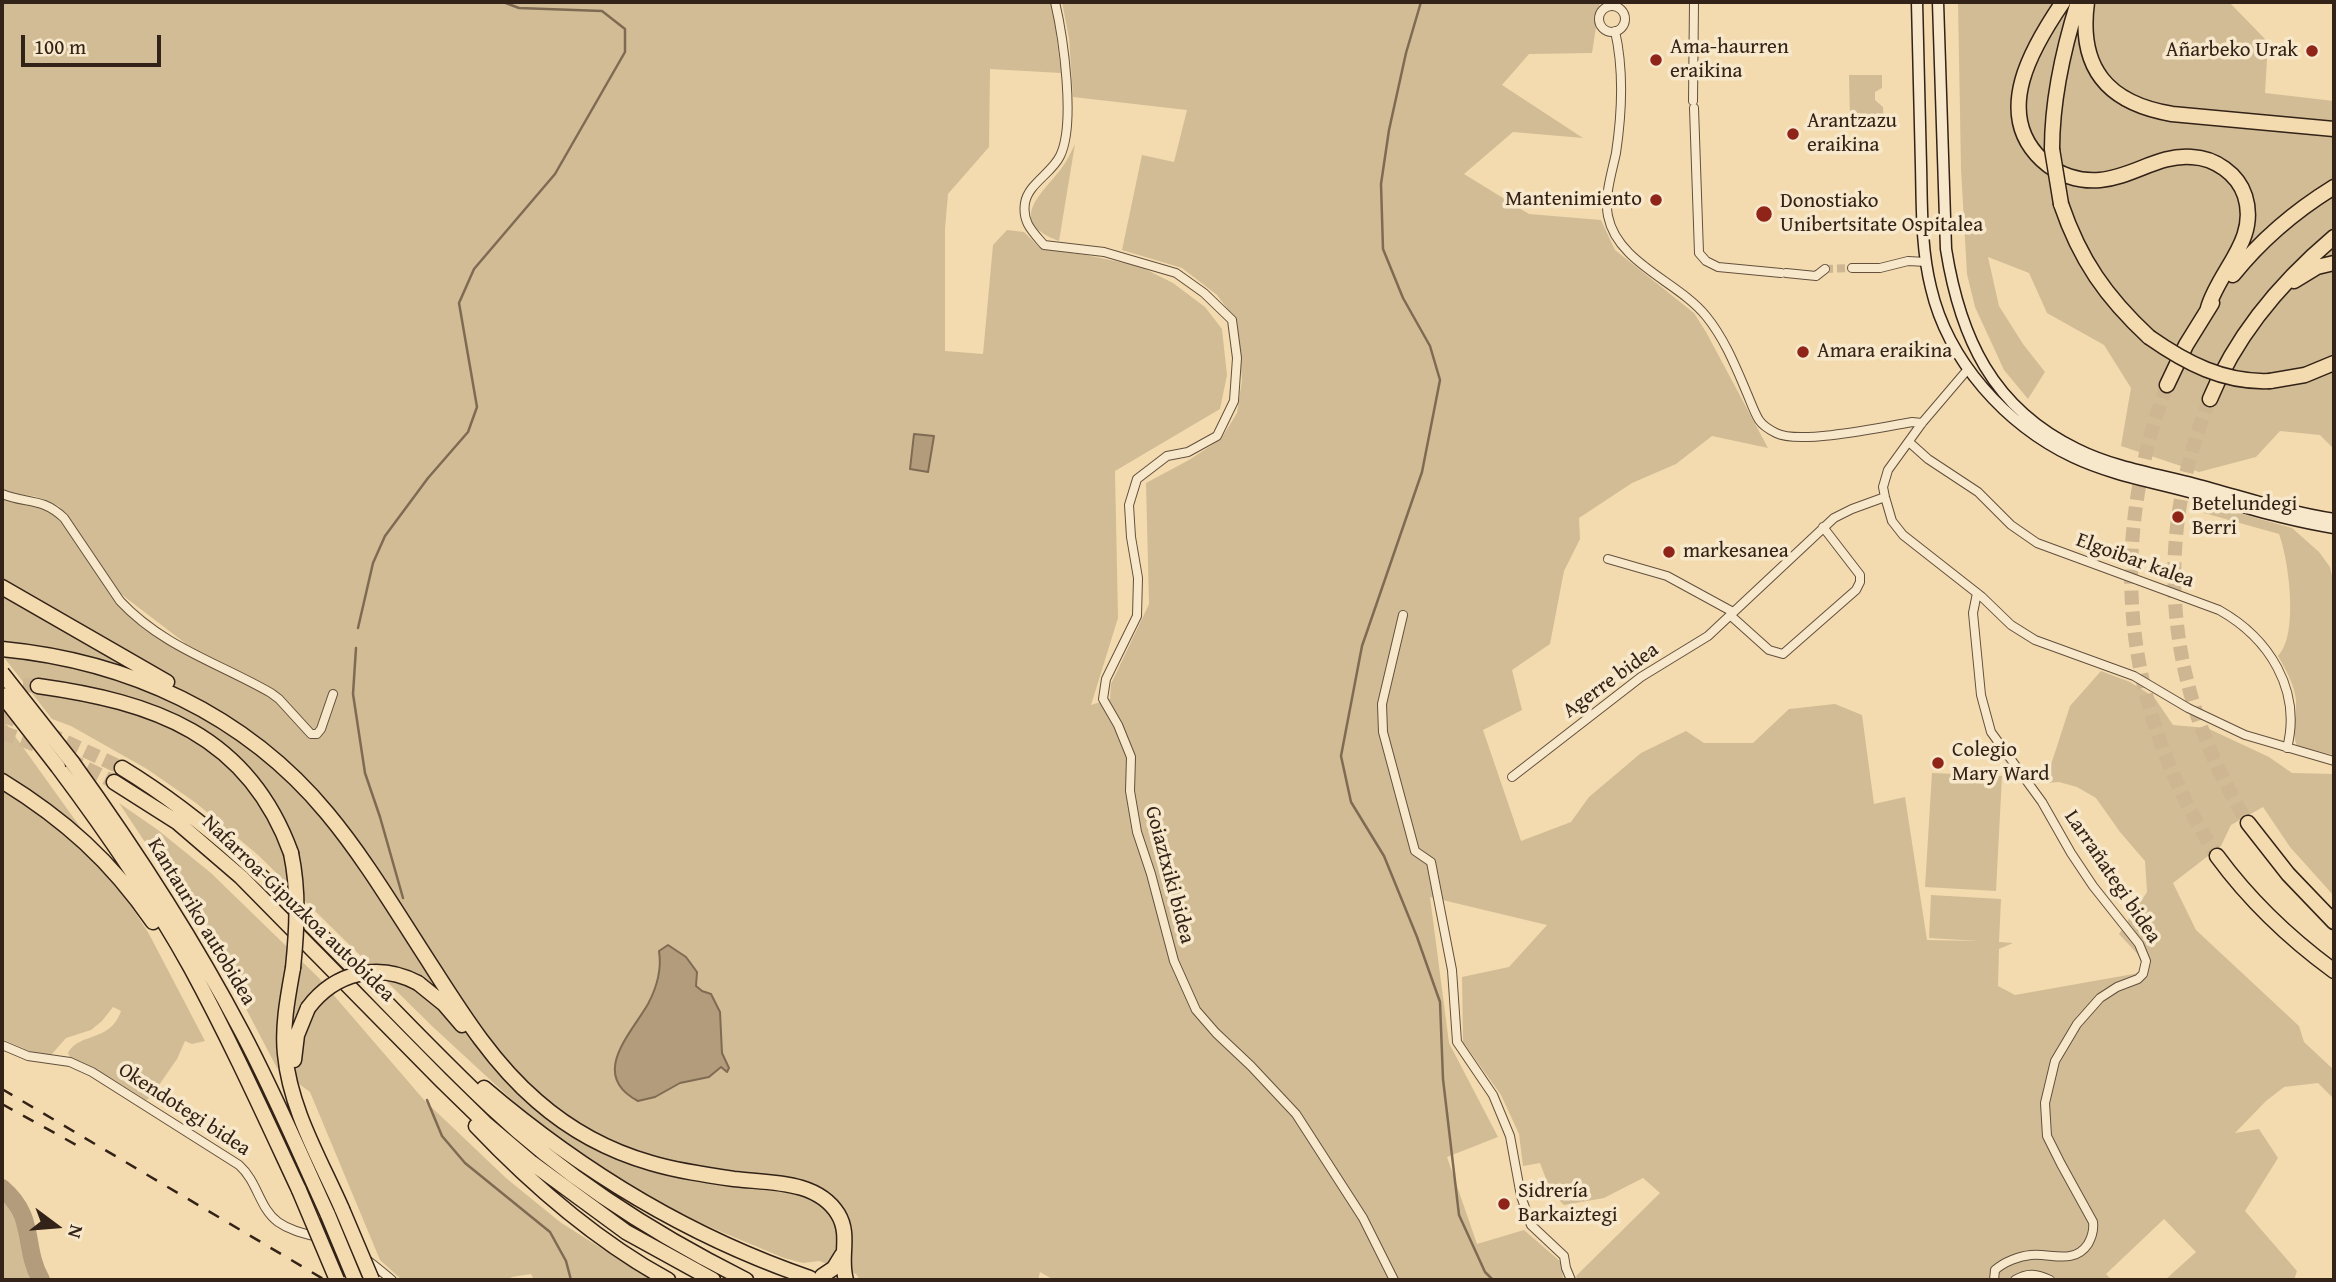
<!DOCTYPE html>
<meta charset="utf-8">
<style>
body{margin:0}
#map{position:relative;width:2336px;height:1282px;overflow:hidden;background:#f3dbaf;font-family:"Gentium Book Plus",serif}
canvas{display:block}
.frame{position:absolute;inset:0;border:4px solid #332217;pointer-events:none}
.north{position:absolute;left:21px;top:1191px;width:70px;height:70px;-webkit-text-stroke:5px #f7e8cb;paint-order:stroke;rotate:106deg;font-size:19px;font-weight:700;line-height:28px;text-align:center;color:#332217}
.north::after{content:'';display:block;margin:auto;width:24px;height:32px;background:#332217;clip-path:polygon(50% 0,100% 100%,50% 72%,0 100%)}
.scale{position:absolute;left:21px;top:35px;width:140px;height:32px;box-sizing:border-box;border:4px solid #332217;border-top:0;padding-left:9px;font-size:21px;line-height:24px;white-space:nowrap;color:#332217;-webkit-text-stroke:5px #f7e8cb;paint-order:stroke}
</style>
<div id="map">
<canvas width="2336" height="1282"></canvas>
<div class="frame"></div>
<div class="north">N</div>
<div class="scale">100 m</div>
</div>
<script>
const ctx = document.querySelector('canvas').getContext('2d');
ctx.lineJoin = 'round';
function fillPath(path, color) { ctx.fillStyle = color; ctx.fill(path, 'evenodd'); }
function stroke(path, color, width, dash) { ctx.strokeStyle = color; ctx.lineWidth = width; ctx.lineCap = dash ? 'butt' : 'round'; ctx.setLineDash(dash || []); ctx.stroke(path); }
function drawText(font, color, halo, rows, align = 'center') {
  ctx.font = font + ' "Gentium Book Plus",serif'; ctx.lineWidth = 7; ctx.setLineDash([]); ctx.textBaseline = 'middle'; ctx.strokeStyle = halo; ctx.fillStyle = color; for (const [text, x, y, turn = 0] of rows) {
    ctx.save(); ctx.translate(x, y); ctx.rotate((+turn || 0) * Math.PI / 180); ctx.textAlign = isNaN(turn) ? turn : align; if (halo) ctx.strokeText(text, 0, 0); ctx.fillText(text, 0, 0); ctx.restore();
  }
}
const green = new Path2D(`
 M 2,2 L 1052,2 L 1061,73 L 990,69 L 989,147 L 948,194 L 945,229 L 945,351 L 983,354 L 993,245 L 1007,230 L 1024,232 L 1041,249 L 1086,255 L 1139,266 L 1173,283 L 1205,307 L 1222,329 L 1227,375 L 1220,409 L 1115,471 L 1118,618 L 1091,705 L 1110,699 L 1111,684 L 1149,604 L 1146,483 L 1189,460 L 1221,439 L 1237,413 L 1242,380 L 1237,322 L 1217,295 L 1182,268 L 1122,250 L 1142,155 L 1174,162 L 1187,110 L 1073,97 L 1069,38 L 1062,2 L 1600,2 L 1592,53 L 1529,54 L 1502,85 L 1583,138 L 1513,132 L 1464,174 L 1529,214 L 1601,220 L 1615,250 L 1694,313 L 1706,332 L 1768,448 L 1712,436 L 1676,464 L 1632,483 L 1579,518 L 1580,539 L 1564,571 L 1550,644 L 1512,670 L 1522,710 L 1483,730 L 1521,841 L 1571,822 L 1589,797 L 1641,753 L 1686,731 L 1704,743 L 1753,743 L 1789,709 L 1835,704 L 1862,715 L 1874,804 L 1905,797 L 1927,940 L 1979,941 L 1929,938 L 1931,895 L 2001,899 L 1999,942 L 2013,943 L 1999,949 L 1998,986 L 2015,995 L 2139,973 L 2143,960 L 2119,934 L 2147,892 L 2145,861 L 2120,832 L 2096,798 L 2077,787 L 2059,782 L 2045,783 L 2070,706 L 2101,671 L 2130,682 L 2154,697 L 2173,725 L 2207,728 L 2269,757 L 2292,773 L 2334,774 L 2334,896 L 2290,847 L 2263,807 L 2231,825 L 2221,846 L 2173,883 L 2196,930 L 2299,1026 L 2304,1042 L 2334,1070 L 2334,1099 L 2318,1083 L 2284,1087 L 2266,1101 L 2235,1133 L 2259,1129 L 2278,1158 L 2245,1211 L 2297,1271 L 2294,1280 L 2165,1280 L 2196,1252 L 2164,1219 L 2106,1274 L 2112,1280 L 1578,1280 L 1576,1276 L 1660,1193 L 1643,1178 L 1604,1198 L 1564,1205 L 1551,1192 L 1540,1163 L 1523,1166 L 1519,1134 L 1501,1095 L 1463,1042 L 1462,977 L 1509,967 L 1547,925 L 1430,897 L 1449,1043 L 1498,1137 L 1447,1157 L 1477,1244 L 1524,1230 L 1562,1263 L 1563,1280 L 1054,1280 L 1040,1272 L 1038,1280 L 860,1280 L 856,1274 L 819,1261 L 803,1263 L 784,1258 L 705,1225 L 650,1198 L 577,1154 L 511,1099 L 433,1027 L 258,855 L 196,803 L 147,769 L 71,726 L 52,719 L 2,655 ZM 19,495 L 34,496 L 59,506 L 117,591 L 185,643 L 180,649 L 118,604 L 78,543 L 57,517 L 37,506 L 11,501 Z
 M 1958,2 L 2229,2 L 2268,42 L 2265,93 L 2334,101 L 2334,449 L 2320,435 L 2280,431 L 2256,457 L 2199,472 L 2121,446 L 2131,388 L 2104,345 L 2047,313 L 2029,273 L 1988,257 L 1999,306 L 2023,344 L 2045,372 L 2028,399 L 2004,370 L 1975,307 L 1967,274 L 1961,169 Z
 M 1849,75 L 1882,75 L 1882,88 L 1875,92 L 1875,100 L 1883,107 L 1884,127 L 1872,127 L 1872,118 L 1850,118 Z
 M 1075,144 L 1059,241 C 1006,221 1041,195 1061,169 C 1067,161 1071,152 1075,144 Z
 M 2207,504 L 2292,528 L 2319,552 L 2330,567 L 2334,586 L 2334,755 L 2297,746 C 2291,732 2297,715 2296,700 C 2294,684 2286,670 2278,656 C 2299,635 2289,561 2279,534 L 2204,513 Z
 M 2,718 L 83,831 L 149,934 L 205,1041 L 192,1044 L 185,1041 L 177,1059 L 150,1098 L 146,1100 L 116,1081 L 70,1057 L 68,1053 C 76,1037 99,1039 112,1026 C 116,1022 119,1017 121,1011 L 113,1007 L 102,1021 L 91,1030 L 66,1038 L 51,1055 L 29,1051 L 2,1039 Z
 M 1932,773 L 2002,776 L 1996,891 L 1925,887 Z
 M 119,803 L 158,830 L 211,873 L 318,977 L 425,1101 L 506,1178 L 560,1222 L 651,1280 L 534,1280 L 531,1274 L 512,1277 L 508,1280 L 402,1280 L 380,1260 L 310,1092 L 277,1068 L 210,940 Z
 M 2,1200 C 18,1214 26,1259 32,1280 L 2,1280 Z`);
const water = new Path2D(`
 M 914,434 L 934,436 L 928,472 L 910,469 Z
 M 668,945 L 686,957 L 697,972 L 696,986 L 702,991 L 711,994 L 720,1012 L 722,1053 L 729,1068 L 727,1072 L 721,1067 L 709,1077 L 680,1083 L 655,1097 L 638,1101 C 589,1075 630,1035 648,1004 C 657,987 662,970 659,951 Z`);
const stream = new Path2D(`
 M 1421,2 L 1406,53 L 1389,130 L 1381,184 L 1383,249 L 1403,298 L 1430,346 L 1440,380 L 1422,472 L 1362,646 L 1341,756 L 1351,802 L 1384,856 L 1417,937 L 1440,1002 L 1443,1079 L 1459,1215 L 1485,1272 L 1493,1280
 M 358,628 L 373,563 L 385,536 L 428,478 L 468,432 L 477,407 L 459,303 L 474,269 L 555,174 L 625,52 L 625,29 L 602,11 L 519,8 L 503,2
 M 356,648 L 353,694 L 365,773 L 380,817 L 403,898
 M 427,1100 L 442,1136 L 465,1163 L 550,1232 L 566,1261 L 571,1280`);
const river = new Path2D(`
 M 2,1188 C 37,1218 22,1246 41,1280`);
const streetTunnel = new Path2D(`
 M 1825,269 L 1852,268`);
const highwayTunnel = new Path2D(`
 M 2167,385 C 2106,548 2123,709 2217,856
 M 2210,399 C 2151,544 2166,691 2248,823
 M 2,683 L 38,686
 M 2,715 L 29,725
 M 2,732 L 46,749
 M 47,733 L 122,768
 M 68,759 L 114,782`);
const street = new Path2D(`
 M 1055,2 C 1063,36 1076,124 1060,156 C 1052,173 1028,184 1025,203 C 1022,222 1032,231 1044,245 L 1104,252 L 1176,273 L 1204,293 L 1232,320 L 1237,358 L 1234,401 L 1217,436 L 1188,452 L 1167,456 L 1137,479 L 1129,505 L 1131,537 L 1138,578 L 1137,616 L 1106,679 L 1103,699 L 1118,725 L 1131,757 L 1130,791 L 1137,832 L 1151,874 L 1174,961 L 1196,1010 L 1216,1033 L 1251,1066 L 1296,1114 L 1363,1218 L 1394,1280
 M1599 19a13 13 0 1 1 26 0a13 13 0 1 1-26 0Z
 M 1615,31 C 1624,70 1622,113 1616,153 C 1612,172 1604,196 1608,216 C 1617,263 1679,282 1706,316 C 1724,338 1735,365 1746,391 C 1750,400 1754,412 1759,420 C 1763,426 1770,430 1776,433 C 1799,445 1883,427 1912,422 L 1922,423
 M 1693,101 L 1694,2
 M 1694,108 L 1699,253 L 1706,261 L 1718,267 L 1781,273
 M 1852,268 L 1880,268 L 1908,261 L 1926,262
 M 1786,273 L 1816,276 L 1825,269
 M 1968,369 L 1922,423 L 1888,470 L 1883,487 L 1885,497 L 1892,521 L 1903,535 L 1982,597 L 2011,625 L 2035,640 L 2134,676 L 2188,708 L 2245,735 L 2334,761
 M 1909,442 L 1928,459 L 1978,492 L 2011,525 L 2037,543 L 2219,610 C 2269,638 2302,690 2287,748
 M 2,494 C 27,504 42,497 64,518 L 120,601 C 163,647 219,663 271,693 L 279,699 L 311,734 L 317,734 L 321,729 L 333,694
 M 1608,559 L 1667,576 L 1733,612
 M 1977,593 L 1973,613 L 1981,695 L 1991,732 L 2042,802 L 2071,853 L 2093,886 L 2139,944 L 2146,961 L 2143,974 L 2138,979 L 2117,987 L 2100,998 L 2077,1024 L 2055,1061 L 2045,1103 L 2047,1136 L 2061,1164 L 2093,1222 C 2094,1230 2092,1237 2088,1244 C 2074,1265 2051,1253 2031,1255 C 2019,1256 2004,1262 1995,1270 L 1994,1280
 M 1403,615 L 1382,704 L 1383,732 L 1415,851 L 1431,862 L 1452,970 L 1457,1042 L 1493,1095 L 1510,1136 L 1521,1196 L 1531,1225 L 1564,1256 L 1566,1268 L 1571,1280
 M 1730,615 L 1769,650 L 1783,654 L 1856,590 L 1860,582 L 1860,575 L 1823,527
 M 1512,777 L 1641,677 L 1708,636 L 1834,518 L 1852,509 L 1885,497
 M 2,1045 L 28,1056 L 70,1062 L 92,1072 L 239,1165 C 258,1182 259,1208 278,1222 C 295,1234 315,1235 334,1242 C 357,1250 374,1265 392,1280
 M 2015,1280 C 2028,1272 2037,1274 2050,1280`);
const secondary = new Path2D(`
 M 1917,2 C 1918,57 1920,111 1921,166 C 1922,207 1921,248 1931,288 C 1948,361 2006,425 2073,457 C 2113,476 2158,483 2200,495 C 2244,507 2289,521 2334,528
 M 1938,2 L 1946,249 C 1960,337 1992,408 2077,449 C 2113,467 2156,474 2195,484 C 2241,496 2287,512 2334,519`);
const highway = new Path2D(`
 M 2063,2 C 2033,46 1992,113 2042,160 C 2058,175 2079,182 2100,180 C 2133,177 2159,154 2192,157 C 2215,158 2238,174 2245,196 C 2259,240 2219,270 2208,308
 M 2087,2 C 2078,68 2107,103 2172,114 L 2334,129
 M 2052,149 C 2052,98 2063,50 2078,2
 M 2061,204 C 2080,260 2106,297 2149,337
 M 2233,275 C 2261,240 2295,211 2334,187
 M 2294,281 L 2317,267 L 2334,263
 M 2270,381 L 2305,375 L 2334,363
 M 2167,385 L 2186,345 L 2212,303
 M 2210,399 C 2236,335 2282,281 2334,237
 M 2,587 L 167,682
 M 2,649 C 128,661 245,714 327,813 C 362,855 391,903 420,948 C 455,1002 488,1059 537,1101 C 569,1129 609,1151 651,1163 C 678,1171 706,1175 734,1179 C 769,1183 817,1180 838,1214 C 851,1235 839,1258 846,1280
 M 38,686 C 153,702 248,734 291,853
 M 72,762 C 134,848 192,937 242,1032 C 274,1092 300,1154 328,1215
 M 58,767 C 106,831 152,898 191,968 C 230,1040 264,1115 299,1190
 M 122,768 C 214,824 280,893 354,969 C 399,1016 445,1063 492,1108 C 567,1179 654,1234 746,1280
 M 2,781 C 64,819 111,861 153,922
 M 114,782 L 177,822 L 241,877 L 441,1080 L 485,1123 L 532,1163 L 626,1232 L 713,1280
 M 2248,823 L 2288,874 L 2334,922
 M 2217,856 C 2250,901 2289,938 2334,971
 M 293,968 C 288,996 282,1026 285,1054 C 290,1109 320,1159 342,1209
 M 418,983 L 444,1004 L 462,1025
 M 294,1060 L 297,1035 L 308,1008
 M 484,1088 C 580,1170 690,1237 810,1278
 M 476,1126 C 533,1186 595,1240 668,1280
 M 822,1276 L 834,1268 L 842,1255`);
const rail = new Path2D(`
 M 2,1089 L 325,1280
 M 2,1104 L 80,1147`);
const highwayBridge = new Path2D(`
 M 2052,149 L 2061,204
 M 2149,337 C 2186,363 2224,383 2270,381
 M 2,673 L 72,762
 M 2,695 L 58,767
 M 291,853 C 299,891 297,929 293,968
 M 308,1008 C 335,972 378,962 418,983
 M 299,1190 L 337,1280
 M 342,1209 L 372,1280
 M 328,1215 L 355,1280`);
const markers = [
 [2312,51,7,"#8f2418"],
 [1656,60,7,"#8f2418"],
 [1793,134,7,"#8f2418"],
 [1656,200,7,"#8f2418"],
 [1764,214,9,"#8f2418"],
 [1803,352,7,"#8f2418"],
 [2178,517,7,"#8f2418"],
 [1669,552,7,"#8f2418"],
 [1938,763,7,"#8f2418"],
 [1504,1204,7,"#8f2418"]
];
const poiNames = [
 ["Ama-haurren",1670,48],
 ["eraikina",1670,72],
 ["Añarbeko Urak",2298,51,"right"],
 ["Arantzazu",1807,122],
 ["eraikina",1807,146],
 ["Mantenimiento",1642,200,"right"],
 ["Donostiako",1780,202],
 ["Unibertsitate Ospitalea",1780,226],
 ["Amara eraikina",1817,352],
 ["Betelundegi",2192,505],
 ["Berri",2192,529],
 ["markesanea",1683,552],
 ["Colegio",1952,751],
 ["Mary Ward",1952,775],
 ["Sidrería",1518,1192],
 ["Barkaiztegi",1518,1216]
];
const streetNames = [
 ["Elgoibar kalea",2135,561,20],
 ["Agerre bidea",1611,681,-36],
 ["Goiaztxiki bidea",1169,875,75],
 ["Larrañategi bidea",2112,877,56],
 ["Nafarroa-Gipuzkoa autobidea",298,909,44],
 ["Kantauriko autobidea",201,922,59],
 ["Okendotegi bidea",184,1110,33]
];
fillPath(green, '#d2bc95');
fillPath(water, '#b29c7b');
stroke(water, '#7f6b53', 2);
stroke(stream, '#7f6b53', 2.5);
stroke(river, '#b29c7b', 18);
stroke(streetTunnel, '#cdb691', 8, [8, 4]);
stroke(highwayTunnel, '#cdb691', 14, [14, 7]);
stroke(street, '#63503d', 10);
stroke(secondary, '#332217', 13);
stroke(highway, '#332217', 17);
stroke(street, '#f7e8cb', 8);
stroke(secondary, '#f7e8cb', 10);
stroke(highway, '#f3dbaf', 14);
stroke(rail, '#332217', 2.5, [12, 12]);
stroke(highwayBridge, '#332217', 17, []);
stroke(highwayBridge, '#f3dbaf', 14);
for (const [x, y, r, color] of markers) { const dot = new Path2D(); dot.arc(x, y, r, 0, 2 * Math.PI); ctx.fillStyle = color; ctx.fill(dot); stroke(dot, '#f7e8cb', 2.5); }
drawText('21px', '#332217', '#f7e8cb', poiNames, 'left');
drawText('21px', '#332217', '#f7e8cb', streetNames);
</script>
